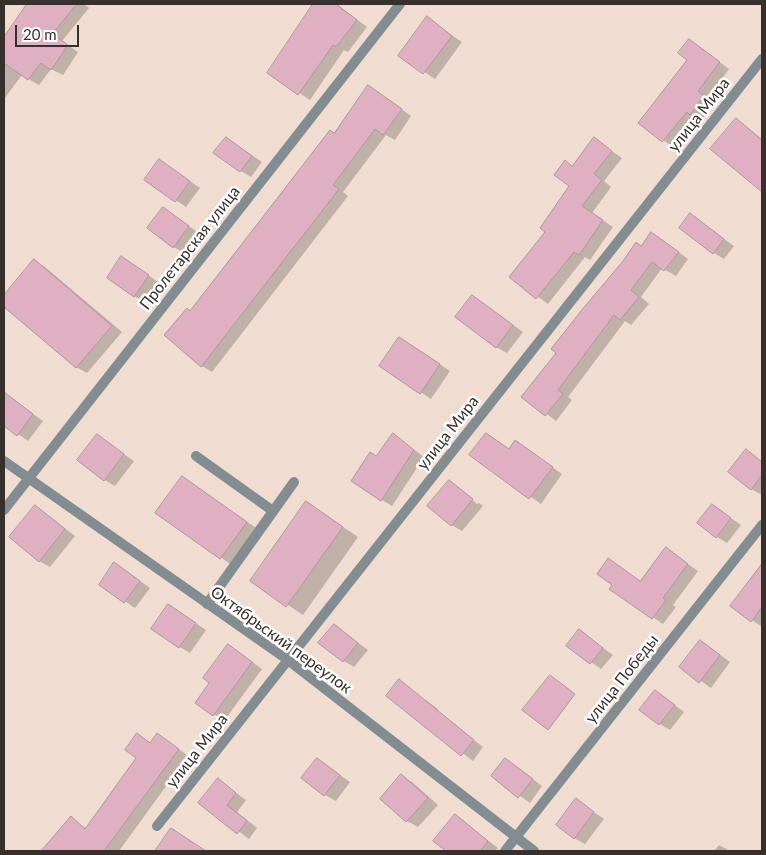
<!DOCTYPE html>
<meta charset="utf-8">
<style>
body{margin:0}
#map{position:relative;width:766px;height:855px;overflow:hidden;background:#f0dcd1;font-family:Lato,sans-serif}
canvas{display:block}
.frame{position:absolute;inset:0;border:5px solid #37302c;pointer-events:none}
.scale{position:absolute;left:15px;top:25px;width:64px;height:22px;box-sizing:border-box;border:2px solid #37302c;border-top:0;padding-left:6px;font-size:15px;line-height:18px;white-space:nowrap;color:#37302c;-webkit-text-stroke:4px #fff;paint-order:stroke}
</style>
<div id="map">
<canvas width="766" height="855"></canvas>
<div class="frame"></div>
<div class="scale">20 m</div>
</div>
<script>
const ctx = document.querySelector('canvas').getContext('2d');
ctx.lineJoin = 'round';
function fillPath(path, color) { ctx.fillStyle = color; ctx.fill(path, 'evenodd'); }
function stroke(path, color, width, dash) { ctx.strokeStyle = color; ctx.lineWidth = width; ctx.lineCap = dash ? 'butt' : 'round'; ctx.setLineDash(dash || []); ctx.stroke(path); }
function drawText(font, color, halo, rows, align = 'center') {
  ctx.font = font + ' Lato,sans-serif'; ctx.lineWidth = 5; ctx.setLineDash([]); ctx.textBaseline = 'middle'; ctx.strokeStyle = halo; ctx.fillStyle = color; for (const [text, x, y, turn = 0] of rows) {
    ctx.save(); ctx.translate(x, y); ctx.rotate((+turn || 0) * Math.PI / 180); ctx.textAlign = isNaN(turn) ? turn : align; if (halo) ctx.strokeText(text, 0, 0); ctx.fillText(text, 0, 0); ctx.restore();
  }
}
const shadow = new Path2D(`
 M 29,4 L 84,4 L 89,8 L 62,41 L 78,52 L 63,75 L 51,69 L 39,85 L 22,75 L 4,99 L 4,39 Z
 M 315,4 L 336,4 L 367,27 L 348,52 L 344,50 L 310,100 L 268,72 Z
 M 436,25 L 462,42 L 435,79 L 408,61 Z
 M 689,40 L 729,69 L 708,98 L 714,103 L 702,120 L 698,118 L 674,148 L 640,123 L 689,60 Z
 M 379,93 L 411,116 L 395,140 L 386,135 L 343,192 L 348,196 L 212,372 L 202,366 L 191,312 L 335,134 Z
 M 737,120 L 762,139 L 762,191 L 712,149 Z
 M 226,138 L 262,162 L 251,177 L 241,171 Z
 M 594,139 L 622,158 L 604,181 L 611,187 L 592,213 L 613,227 L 590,260 L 585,257 L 548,304 L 511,277 L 547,231 L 571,186 L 565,162 L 573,167 Z
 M 169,167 L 200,188 L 186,207 L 146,180 Z
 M 163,209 L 199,233 L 184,253 L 174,247 Z
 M 690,215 L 734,246 L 724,259 L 714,253 Z
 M 652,233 L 688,259 L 676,276 L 662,268 L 641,297 L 649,304 L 631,325 L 625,321 L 568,397 L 572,400 L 556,421 L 523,396 Z
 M 34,261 L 45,267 L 122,332 L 87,373 L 76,367 L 4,305 L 4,297 Z
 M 132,264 L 158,282 L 145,302 L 134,296 Z
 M 473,296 L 523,332 L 507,353 L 496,347 Z
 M 410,344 L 450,371 L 431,399 L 381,366 Z
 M 9,397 L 43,421 L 28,441 L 4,424 L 4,404 Z
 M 393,434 L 424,457 L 392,506 L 382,500 L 376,457 Z
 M 97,436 L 134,461 L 115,486 L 105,480 Z
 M 516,442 L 562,474 L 541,504 L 471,455 L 510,450 Z
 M 746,451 L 762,461 L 762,495 L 751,489 Z
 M 182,477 L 262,532 L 236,568 L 157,513 Z
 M 450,481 L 477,504 L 479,503 L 483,506 L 462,531 L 452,525 Z
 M 307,503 L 358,537 L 303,615 L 251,580 Z
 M 712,505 L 741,525 L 727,543 L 717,537 Z
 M 36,506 L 75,536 L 50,567 L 39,561 Z
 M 666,549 L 698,571 L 673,605 L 676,607 L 663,624 L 611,589 L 614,584 L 641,582 Z
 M 762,563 L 762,627 L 732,606 Z
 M 125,570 L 150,588 L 135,608 L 100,584 Z
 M 168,605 L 206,630 L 190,653 L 180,647 Z
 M 334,625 L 368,650 L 354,667 L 344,661 Z
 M 579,631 L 613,655 L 601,669 L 568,646 Z
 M 701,641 L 730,662 L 711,688 L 681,667 Z
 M 239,652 L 262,669 L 224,721 L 197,703 L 211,683 Z
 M 399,681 L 438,709 L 436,711 L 483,747 L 473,761 L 388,696 Z
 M 656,691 L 684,712 L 670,730 L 660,724 Z
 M 137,735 L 151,743 L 168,741 L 188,756 L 119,851 L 43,851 L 71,818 L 87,829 L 137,758 Z
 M 317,759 L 350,782 L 336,801 L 325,795 Z
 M 505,759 L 542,786 L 530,803 L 492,776 Z
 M 401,776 L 412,782 L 438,805 L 418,827 L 407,821 L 381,799 Z
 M 218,780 L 246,800 L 237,812 L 257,828 L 249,839 L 200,802 Z
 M 576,800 L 604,819 L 585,844 L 574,838 Z
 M 455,816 L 498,848 L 495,851 L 448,851 L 435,841 Z
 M 719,845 L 730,851 L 714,851 Z`);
const building = new Path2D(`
 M 27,4 L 77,4 L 52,34 L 68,45 L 51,70 L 41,63 L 28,80 L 4,63 L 4,37 Z
 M 313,4 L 336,4 L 357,20 L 336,47 L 333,45 L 298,95 L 267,73 Z
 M 427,16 L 452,36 L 423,74 L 398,56 Z
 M 689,39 L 720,62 L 698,91 L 704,96 L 690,115 L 687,112 L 662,142 L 638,123 L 687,60 L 678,53 Z
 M 368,85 L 402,109 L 383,135 L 375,129 L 333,185 L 339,189 L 201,367 L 164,335 L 187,308 L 190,311 L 330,130 L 334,133 Z
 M 736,118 L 762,140 L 762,192 L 710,149 Z
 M 226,137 L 252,156 L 240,172 L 213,153 Z
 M 594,137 L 612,151 L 594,174 L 602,180 L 582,206 L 603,220 L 579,255 L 574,252 L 536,299 L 509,277 L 545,232 L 540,228 L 569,186 L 554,175 L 565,160 L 572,166 Z
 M 159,159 L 190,181 L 175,202 L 144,180 Z
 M 163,207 L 189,226 L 173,248 L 147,228 Z
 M 690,213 L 724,239 L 713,254 L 679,228 Z
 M 651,232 L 679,252 L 664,271 L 652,262 L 631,290 L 639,297 L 620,320 L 614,315 L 558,390 L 563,394 L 545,416 L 521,397 L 556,353 L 551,349 L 581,311 L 623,261 L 636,242 L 641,246 Z
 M 121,256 L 149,275 L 134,297 L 107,278 Z
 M 34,259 L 112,326 L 76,368 L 4,307 L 4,295 Z
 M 472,295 L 513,325 L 496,348 L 455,317 Z
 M 399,337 L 440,364 L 420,394 L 379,366 Z
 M 4,392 L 33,414 L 17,436 L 4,426 Z
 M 393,433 L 414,450 L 381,501 L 351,481 L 370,452 L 376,456 Z
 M 486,433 L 509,449 L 515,440 L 553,467 L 529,499 L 469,455 Z
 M 97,434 L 124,454 L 104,481 L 77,460 Z
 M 746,449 L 762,462 L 762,475 L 751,490 L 728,472 Z
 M 182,476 L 247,522 L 220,559 L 155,513 Z
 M 449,480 L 473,499 L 451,526 L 427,506 Z
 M 306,501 L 343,527 L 286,607 L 250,581 Z
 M 712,504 L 731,518 L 716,538 L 697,523 Z
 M 35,505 L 65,529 L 39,562 L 9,537 Z
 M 666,547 L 688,564 L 663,598 L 666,600 L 652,619 L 609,589 L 612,585 L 597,574 L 608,558 L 640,581 Z
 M 114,562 L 140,581 L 124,603 L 99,585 Z
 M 762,564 L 762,607 L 751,622 L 730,606 Z
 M 168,604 L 196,623 L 179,648 L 151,629 Z
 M 334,624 L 358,643 L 343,662 L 318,643 Z
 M 579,629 L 603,648 L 590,664 L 566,646 Z
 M 700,640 L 720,655 L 699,683 L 679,667 Z
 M 228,644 L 252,662 L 213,716 L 195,703 L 209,683 L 203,678 Z
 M 550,675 L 575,694 L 548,730 L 522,710 Z
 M 399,679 L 474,740 L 461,756 L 386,696 Z
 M 655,690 L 675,705 L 659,725 L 639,710 Z
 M 137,733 L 150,743 L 157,733 L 179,749 L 104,851 L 41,851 L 71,816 L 85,829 L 136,758 L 125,750 Z
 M 317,758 L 340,775 L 324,796 L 301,778 Z
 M 505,758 L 533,779 L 518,798 L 491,776 Z
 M 401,774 L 428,798 L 406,822 L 380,799 Z
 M 218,778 L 236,793 L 227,805 L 247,821 L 237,834 L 198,803 Z
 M 576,798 L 594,812 L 574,839 L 556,825 Z
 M 455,814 L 488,841 L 480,851 L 446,851 L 433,841 Z
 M 171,828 L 206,851 L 155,851 Z`);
const service = new Path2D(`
 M 196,456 L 273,511
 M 207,604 L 294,482`);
const minor = new Path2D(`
 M 4,510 L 400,4
 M 157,826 L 762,59
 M 505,851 L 762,525`);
const tertiary = new Path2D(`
 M 4,461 L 288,660 L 534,851`);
const streetNames = [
 ["улица Мира",699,115,-52],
 ["Пролетарская улица",190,248,-52],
 ["улица Мира",448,433,-52],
 ["Октябрьский переулок",281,640,36],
 ["улица Победы",622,679,-52],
 ["улица Мира",197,751,-52]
];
fillPath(shadow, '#0003');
fillPath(building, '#dfb0c1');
stroke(building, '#ac979e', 1);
stroke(service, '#838c90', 10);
stroke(minor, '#838c90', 10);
stroke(tertiary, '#838c90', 10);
drawText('16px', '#37302c', '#fff', streetNames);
</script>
